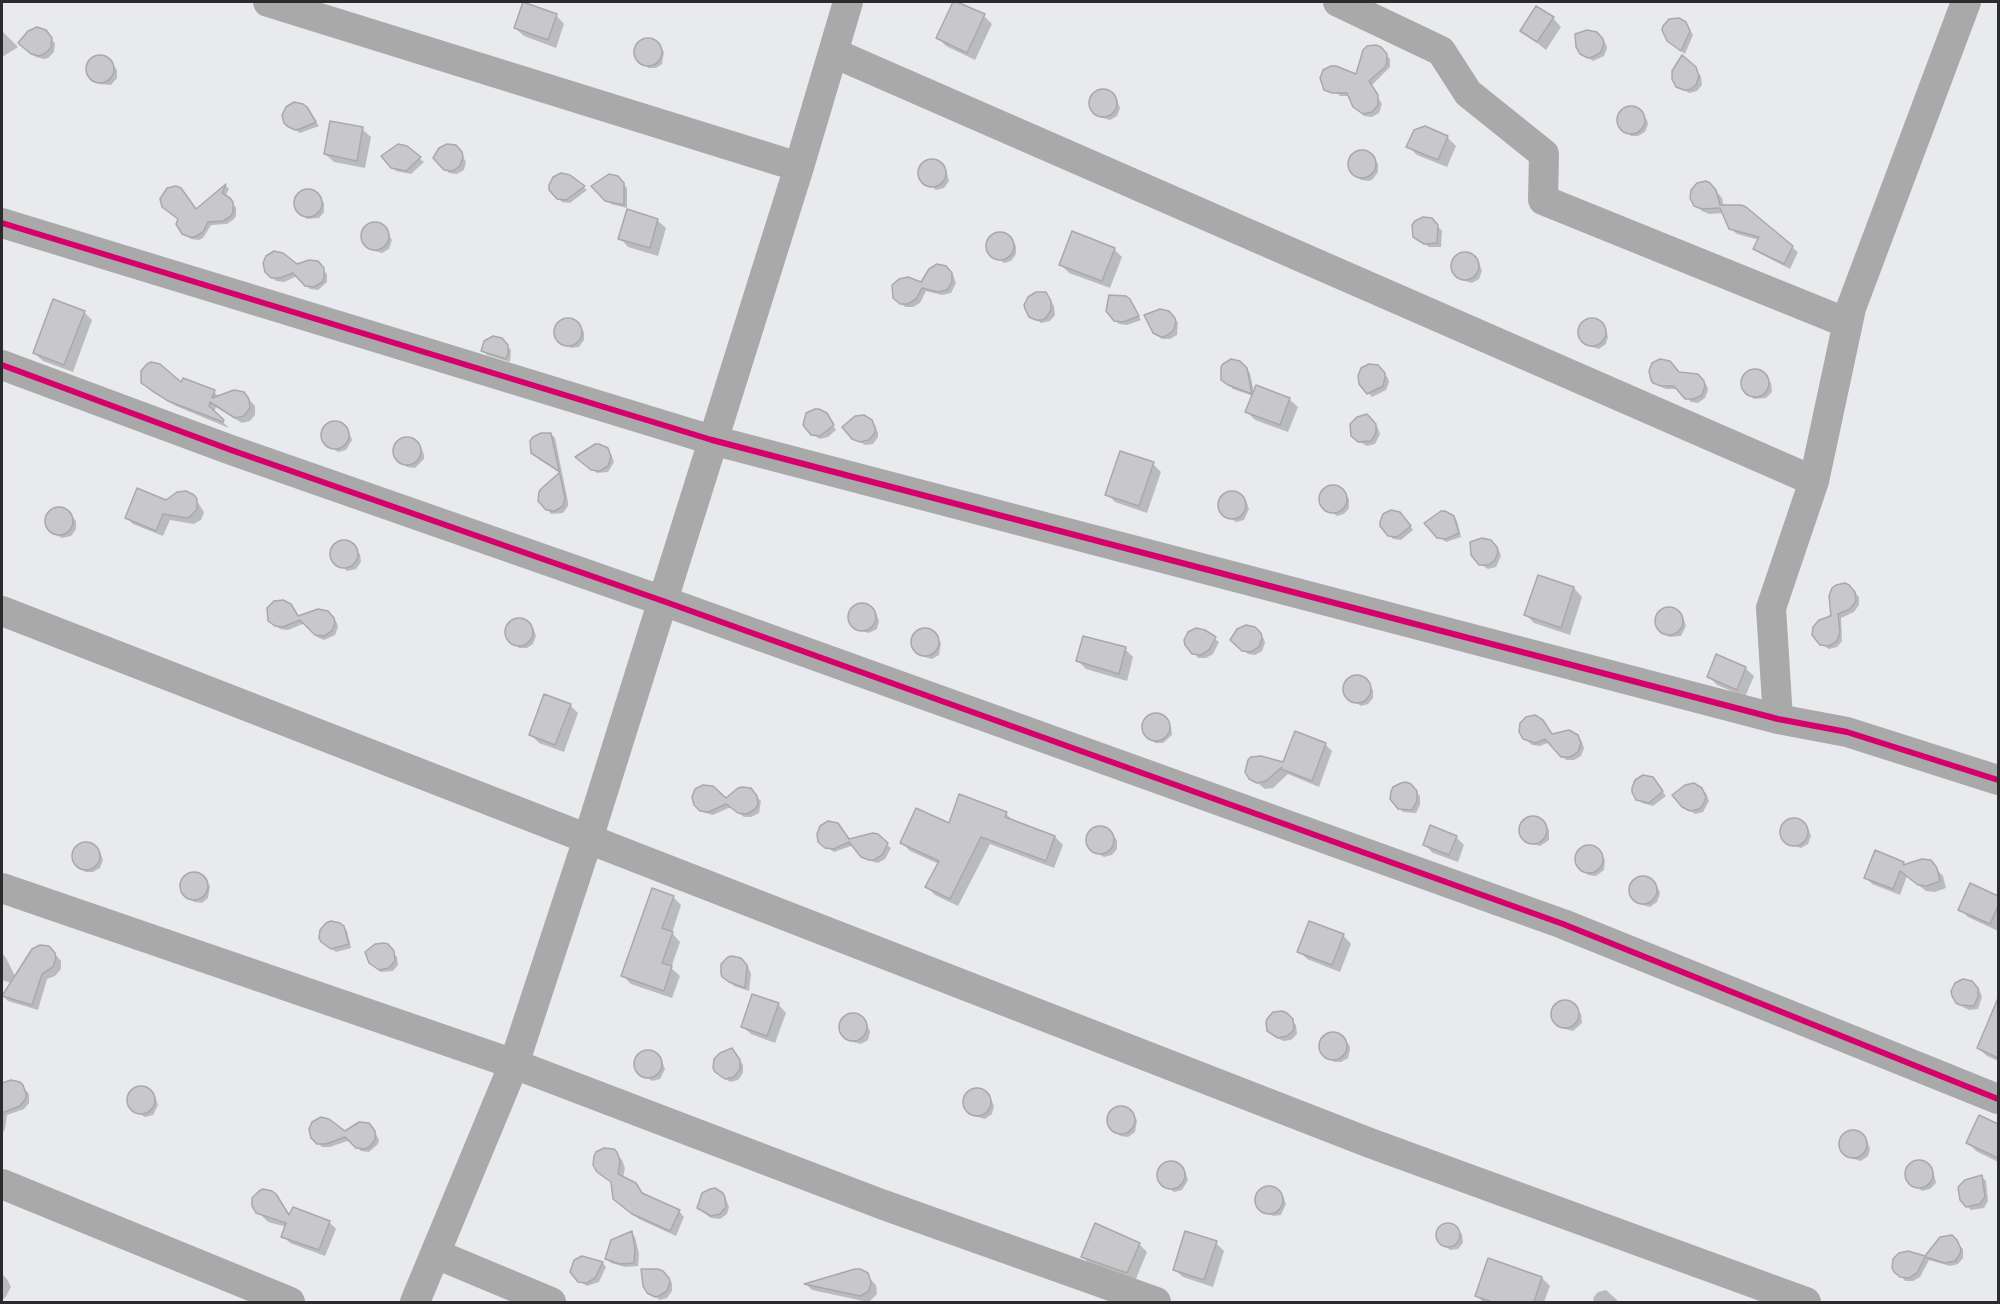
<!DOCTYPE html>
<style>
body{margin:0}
#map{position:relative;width:2000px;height:1304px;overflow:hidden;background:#e9eaed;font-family:"Roboto Condensed",sans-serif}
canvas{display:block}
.frame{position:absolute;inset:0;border:3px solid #2b2b2d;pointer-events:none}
</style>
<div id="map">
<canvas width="2000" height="1304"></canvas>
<div class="frame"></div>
</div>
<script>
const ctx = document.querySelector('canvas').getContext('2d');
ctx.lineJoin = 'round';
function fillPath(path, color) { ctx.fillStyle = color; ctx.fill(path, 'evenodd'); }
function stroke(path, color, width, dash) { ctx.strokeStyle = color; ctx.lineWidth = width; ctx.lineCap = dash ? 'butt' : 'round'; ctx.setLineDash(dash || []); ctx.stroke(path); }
const shadow = new Path2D(`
 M 955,2 L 984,16 L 992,24 L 975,60 L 946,46 L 938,38 Z
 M 556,15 L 564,24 L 556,48 L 524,36 L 515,28 Z
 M 1553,18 L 1561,27 L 1546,50 L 1522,31 Z
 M 1686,23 L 1693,35 L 1685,54 L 1668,41 Z
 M 41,30 L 55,43 L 54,52 L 48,58 L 44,59 L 36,57 L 23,47 Z
 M 2,31 L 18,47 L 2,57 Z
 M 1596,33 L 1606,44 L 1607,48 L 1604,56 L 1593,61 L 1582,53 Z
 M 646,40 L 654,41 L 664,52 L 662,64 L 656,68 L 648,68 L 636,54 L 637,47 Z
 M 1384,52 L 1390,59 L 1390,67 L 1371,86 L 1382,104 L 1379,113 L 1372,117 L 1364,116 L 1354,106 L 1350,96 L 1339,96 L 1340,95 L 1326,89 L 1357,76 Z
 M 96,57 L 108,58 L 117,70 L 117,78 L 111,85 L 99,84 L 89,74 L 90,62 Z
 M 1682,58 L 1701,76 L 1702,85 L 1697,91 L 1689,93 L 1679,87 Z
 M 1101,91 L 1113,96 L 1117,100 L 1120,108 L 1117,116 L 1110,120 L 1099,117 L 1095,113 L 1090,102 L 1094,95 Z
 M 1629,107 L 1637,109 L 1647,120 L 1648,124 L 1645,132 L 1638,136 L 1631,136 L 1619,122 L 1622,111 Z
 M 310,113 L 319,126 L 300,133 L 288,125 Z
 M 1425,128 L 1448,138 L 1456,146 L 1447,167 L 1417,155 L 1408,146 Z
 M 362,129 L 371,137 L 365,168 L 334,162 L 325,154 Z
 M 403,146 L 424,162 L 411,174 L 396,171 L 392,167 Z
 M 459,150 L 466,162 L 464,170 L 457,174 L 449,173 L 435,158 Z
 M 1362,151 L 1371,156 L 1378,164 L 1378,172 L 1373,179 L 1369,181 L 1361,180 L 1351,170 L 1349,163 L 1352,156 Z
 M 934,161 L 946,169 L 949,181 L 944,188 L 936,190 L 922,179 L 921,168 L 926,162 Z
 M 569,176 L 587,190 L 570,203 L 562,202 L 558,198 Z
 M 617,177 L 627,188 L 627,208 L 611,204 L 593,186 Z
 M 226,186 L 229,189 L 225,197 L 236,207 L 236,216 L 234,219 L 227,224 L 211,225 L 203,238 L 199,240 L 191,239 L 185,234 L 196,210 Z
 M 310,191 L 314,192 L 324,203 L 324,212 L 319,218 L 307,219 L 297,210 L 296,198 L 302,192 Z
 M 1716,191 L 1722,198 L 1724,207 L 1792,247 L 1798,252 L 1790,269 L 1761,254 L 1755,249 L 1759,240 L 1737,234 L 1730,228 L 1724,213 L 1709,214 L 1702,211 L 1696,205 Z
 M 657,220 L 666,228 L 658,256 L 628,247 L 620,238 Z
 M 1432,220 L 1442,231 L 1441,247 L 1429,247 L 1415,237 Z
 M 373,224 L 377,224 L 385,228 L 392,240 L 389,249 L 382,253 L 371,250 L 367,246 L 363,235 L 366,228 Z
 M 1002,234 L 1006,235 L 1016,246 L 1016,254 L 1011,261 L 1004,263 L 989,252 L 988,245 L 994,235 Z
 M 1114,249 L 1122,257 L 1110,288 L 1069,273 L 1061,265 Z
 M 1467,254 L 1479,263 L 1482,271 L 1479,279 L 1472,283 L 1461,280 L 1457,276 L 1453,265 L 1455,257 Z
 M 317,263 L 327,274 L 327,282 L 318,290 L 310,289 L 297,276 L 284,282 L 276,281 L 268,274 L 297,266 Z
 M 945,267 L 953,275 L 956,283 L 951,293 L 942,295 L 926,291 L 920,303 L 913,307 L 905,307 L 895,297 L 922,283 Z
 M 1049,298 L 1054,306 L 1055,315 L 1050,321 L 1041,323 L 1032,317 Z
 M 1129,301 L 1141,320 L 1127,325 L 1119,324 L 1112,318 Z
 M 84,312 L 92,320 L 73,372 L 43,361 L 34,353 Z
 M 1168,312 L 1178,323 L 1177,335 L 1170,339 L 1162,339 L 1152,329 Z
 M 570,319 L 574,321 L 584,332 L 584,340 L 579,347 L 571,348 L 557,338 L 555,331 L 562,321 Z
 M 1590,320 L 1601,324 L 1606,329 L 1608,337 L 1606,344 L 1599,349 L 1588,346 L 1580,335 L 1582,324 Z
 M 501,339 L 511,350 L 510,362 L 487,355 L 483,351 Z
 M 1243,365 L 1250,373 L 1254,393 L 1289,399 L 1298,407 L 1288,432 L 1255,420 L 1247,412 L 1253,396 L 1233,389 L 1223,379 Z
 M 1378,367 L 1388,378 L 1389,382 L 1386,390 L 1372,397 L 1361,384 Z
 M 1753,371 L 1761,372 L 1771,383 L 1772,392 L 1766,398 L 1754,399 L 1744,389 L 1742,384 L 1744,378 L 1749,372 Z
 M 1680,374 L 1697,375 L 1707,386 L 1708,390 L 1705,398 L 1698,403 L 1691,402 L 1679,389 L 1666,389 L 1659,386 L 1652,379 Z
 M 182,385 L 214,392 L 219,397 L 243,393 L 255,406 L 255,415 L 250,421 L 242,423 L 216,407 L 214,413 L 229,428 L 176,406 L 152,392 L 145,386 Z
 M 826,414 L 836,430 L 828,437 L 820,439 L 810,433 Z
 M 1366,416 L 1377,426 L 1380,434 L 1375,444 L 1367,446 L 1355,439 Z
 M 871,421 L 875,425 L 878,433 L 878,437 L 873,444 L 865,445 L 853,438 Z
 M 337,423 L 349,432 L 352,440 L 346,450 L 338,452 L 324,442 L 322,434 L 329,424 Z
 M 551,434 L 555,438 L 568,502 L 568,506 L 563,513 L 551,514 L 547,509 L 540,493 L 561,473 L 540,460 L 533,453 Z
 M 410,439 L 421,447 L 424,455 L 424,459 L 415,468 L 407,467 L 401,462 L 397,457 L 395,450 L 398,443 Z
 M 607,449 L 611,454 L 614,462 L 608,472 L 597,473 L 580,461 Z
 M 1153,464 L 1161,472 L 1147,513 L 1115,502 L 1107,494 Z
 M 1335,487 L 1339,488 L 1349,499 L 1349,508 L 1344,514 L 1337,516 L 1322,505 L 1321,494 L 1327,488 Z
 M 1235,493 L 1246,501 L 1249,509 L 1244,520 L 1236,522 L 1222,511 L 1220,504 L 1227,494 Z
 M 197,501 L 204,512 L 201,520 L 194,524 L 170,520 L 163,536 L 133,524 L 126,517 L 166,502 Z
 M 62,508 L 69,513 L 76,521 L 76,529 L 71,536 L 62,538 L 56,535 L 47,524 L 50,513 Z
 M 1404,517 L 1413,530 L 1401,540 L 1393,539 L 1389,535 Z
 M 1453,517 L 1457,521 L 1461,537 L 1446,542 L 1435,534 Z
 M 342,541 L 350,543 L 360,554 L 361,562 L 356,569 L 347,571 L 334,560 L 333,549 Z
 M 1494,544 L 1498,548 L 1501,556 L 1496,567 L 1488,569 L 1476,561 Z
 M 1849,586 L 1859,597 L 1859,605 L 1854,612 L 1841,618 L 1842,641 L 1837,647 L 1829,649 L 1818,642 L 1817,624 L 1832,613 Z
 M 1574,588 L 1582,597 L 1570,635 L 1534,623 L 1526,615 Z
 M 860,604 L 864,604 L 872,609 L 876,613 L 879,621 L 877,629 L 869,633 L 858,630 L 850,619 L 853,608 Z
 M 1671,609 L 1683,617 L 1686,626 L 1681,636 L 1669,637 L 1657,624 L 1658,616 L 1663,610 Z
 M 294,610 L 299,618 L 327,612 L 337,623 L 338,627 L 335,635 L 324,640 L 317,637 L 305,623 L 288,630 L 280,629 L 270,620 Z
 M 517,619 L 529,624 L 533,628 L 536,636 L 533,644 L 527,648 L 519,648 L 507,634 L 510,623 Z
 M 1254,628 L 1264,639 L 1265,643 L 1262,651 L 1255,655 L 1248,654 L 1232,639 Z
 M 923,630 L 931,632 L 941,643 L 939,655 L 932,659 L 921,656 L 913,645 L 916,634 Z
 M 1215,639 L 1219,642 L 1213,654 L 1206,658 L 1198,658 L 1194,653 Z
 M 1125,649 L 1133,657 L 1127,681 L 1086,669 L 1078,661 Z
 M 1745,668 L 1754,676 L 1745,697 L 1717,685 L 1709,677 Z
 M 1359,677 L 1363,679 L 1373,690 L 1373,698 L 1368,704 L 1361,706 L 1346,696 L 1345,688 L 1351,679 Z
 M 570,705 L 578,713 L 564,752 L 539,743 L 531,735 Z
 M 1154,714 L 1162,716 L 1171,727 L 1172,735 L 1163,743 L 1155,743 L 1143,729 L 1146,718 Z
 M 1542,721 L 1553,735 L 1577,736 L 1581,740 L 1584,748 L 1581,756 L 1574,760 L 1566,760 L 1550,742 L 1540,746 L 1532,745 L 1522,736 Z
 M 1325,744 L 1332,751 L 1319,787 L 1288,774 L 1273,788 L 1265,789 L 1248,775 L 1284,764 Z
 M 1656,783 L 1666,796 L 1653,806 L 1642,803 L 1638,799 Z
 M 1410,786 L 1420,796 L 1420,805 L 1416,813 L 1403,812 L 1399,808 Z
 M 1701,789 L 1706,793 L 1709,801 L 1703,812 L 1695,814 L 1683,806 Z
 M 750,790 L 761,801 L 759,813 L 751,817 L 744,817 L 731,807 L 713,815 L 702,812 L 698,808 L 726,800 Z
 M 1006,814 L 1015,822 L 1055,837 L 1063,845 L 1054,868 L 990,844 L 958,906 L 935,895 L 927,887 L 939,864 L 910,851 L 902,843 L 949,825 Z
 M 1531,817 L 1535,817 L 1542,822 L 1549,830 L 1549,840 L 1540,846 L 1529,843 L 1521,832 L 1524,821 Z
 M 1796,820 L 1808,828 L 1811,836 L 1808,844 L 1801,848 L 1790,845 L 1782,834 L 1785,823 L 1788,821 Z
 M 1103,828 L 1110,832 L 1117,840 L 1117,849 L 1112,855 L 1104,857 L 1092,850 L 1087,839 L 1094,830 Z
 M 877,836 L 891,848 L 885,859 L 878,863 L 867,860 L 854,845 L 834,852 L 824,845 Z
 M 1456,837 L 1464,845 L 1458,862 L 1433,853 L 1425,845 Z
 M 84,844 L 92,845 L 96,848 L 100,852 L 103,860 L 100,868 L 93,872 L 85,872 L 74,858 L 77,848 Z
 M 1587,847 L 1595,849 L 1605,860 L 1604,870 L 1596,876 L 1588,875 L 1577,862 L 1578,853 Z
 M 1930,862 L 1943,876 L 1946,888 L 1935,892 L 1926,891 L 1907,876 L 1900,895 L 1872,884 L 1866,878 L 1903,863 L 1905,866 Z
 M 192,874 L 200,875 L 210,886 L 208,898 L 202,903 L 194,902 L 182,889 L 183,881 Z
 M 1641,878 L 1649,879 L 1659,890 L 1660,894 L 1657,902 L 1650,907 L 1639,904 L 1631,893 L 1632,883 Z
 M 1971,885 L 1998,897 L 1998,931 L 1968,917 L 1960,909 Z
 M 673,897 L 681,905 L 672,933 L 680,942 L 671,968 L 680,976 L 672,998 L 631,984 L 623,976 Z
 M 343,927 L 347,931 L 351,948 L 336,952 L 326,945 Z
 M 1343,935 L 1351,944 L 1340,972 L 1307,959 L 1299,951 Z
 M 387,946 L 397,957 L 398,965 L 393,971 L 381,972 L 370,963 Z
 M 2,953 L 6,958 L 15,976 L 55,954 L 61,961 L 61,969 L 55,976 L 47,979 L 38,1010 L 8,1001 L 2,995 L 11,983 L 2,980 Z
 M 741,959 L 748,966 L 751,974 L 749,991 L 734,986 L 724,976 Z
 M 1975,985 L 1979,989 L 1982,997 L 1978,1009 L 1969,1010 L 1961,1006 L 1957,1002 Z
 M 1563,1002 L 1572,1004 L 1581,1014 L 1582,1023 L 1573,1031 L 1561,1028 L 1553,1017 L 1556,1006 Z
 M 778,1004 L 786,1013 L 775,1043 L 751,1034 L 742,1026 Z
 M 1286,1014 L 1296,1025 L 1297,1034 L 1291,1040 L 1283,1041 L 1273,1035 Z
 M 855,1015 L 867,1024 L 870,1032 L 868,1040 L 861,1044 L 849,1041 L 845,1037 L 841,1026 L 847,1017 Z
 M 1986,1030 L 1998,1036 L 1998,1061 L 1987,1056 L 1978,1048 Z
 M 1331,1034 L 1340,1035 L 1350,1046 L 1350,1050 L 1348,1058 L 1341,1062 L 1334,1062 L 1323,1052 L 1321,1040 Z
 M 651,1052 L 662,1061 L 665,1069 L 660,1079 L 652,1081 L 638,1071 L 636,1063 L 643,1054 Z
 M 736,1054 L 743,1065 L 743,1073 L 738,1080 L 730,1082 L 720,1075 Z
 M 7,1083 L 23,1087 L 29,1094 L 29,1103 L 24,1109 L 7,1115 L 5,1129 L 2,1134 L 2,1089 Z
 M 143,1088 L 155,1096 L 158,1105 L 153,1115 L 145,1117 L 133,1110 L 129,1099 L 135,1089 Z
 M 975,1090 L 979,1090 L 987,1094 L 991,1099 L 994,1106 L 992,1114 L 985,1119 L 974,1116 L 965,1105 L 968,1094 Z
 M 1119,1108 L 1127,1109 L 1137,1120 L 1135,1132 L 1128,1137 L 1120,1136 L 1109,1123 L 1112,1112 Z
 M 1980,1117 L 1998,1126 L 1998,1162 L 1976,1151 L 1968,1143 Z
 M 371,1128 L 375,1132 L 379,1140 L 378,1144 L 369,1152 L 361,1151 L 350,1140 L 330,1147 L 322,1147 L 318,1143 L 345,1132 Z
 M 1851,1132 L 1863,1136 L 1867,1140 L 1870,1149 L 1868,1156 L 1861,1161 L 1850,1158 L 1841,1147 L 1844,1136 Z
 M 616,1153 L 622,1160 L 625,1168 L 623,1178 L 643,1195 L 679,1211 L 684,1217 L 676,1236 L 639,1219 L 617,1201 L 613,1183 Z
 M 1921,1161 L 1933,1170 L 1936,1183 L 1930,1189 L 1922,1191 L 1908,1180 L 1907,1168 L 1913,1163 Z
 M 1173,1163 L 1185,1171 L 1188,1180 L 1182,1190 L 1174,1192 L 1160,1181 L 1159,1174 L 1165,1164 Z
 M 1982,1177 L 1986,1181 L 1988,1201 L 1984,1208 L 1971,1210 L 1967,1206 Z
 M 1267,1187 L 1271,1187 L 1283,1196 L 1286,1204 L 1281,1215 L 1273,1216 L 1261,1209 L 1257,1198 L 1260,1191 Z
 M 722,1194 L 726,1199 L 729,1207 L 727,1214 L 720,1219 L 711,1218 L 698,1208 Z
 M 279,1200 L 291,1216 L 329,1222 L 336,1229 L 325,1256 L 290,1243 L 283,1236 L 287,1227 L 268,1222 L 255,1209 Z
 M 1451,1225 L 1462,1234 L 1463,1243 L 1458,1249 L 1450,1250 L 1439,1241 L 1438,1233 L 1443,1226 Z
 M 631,1233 L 635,1237 L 639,1254 L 638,1266 L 625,1267 L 611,1263 L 607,1259 Z
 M 1951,1237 L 1963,1249 L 1963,1258 L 1958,1264 L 1950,1266 L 1929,1260 L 1920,1277 L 1913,1281 L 1905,1281 L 1901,1276 L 1908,1253 L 1926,1258 L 1937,1241 Z
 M 1216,1243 L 1224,1251 L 1213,1287 L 1183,1277 L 1174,1269 Z
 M 1139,1244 L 1147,1252 L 1135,1281 L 1091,1265 L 1083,1257 Z
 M 586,1258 L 603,1263 L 606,1267 L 599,1282 L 587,1286 L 576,1279 Z
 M 855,1270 L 863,1272 L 876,1285 L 877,1294 L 871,1300 L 868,1302 L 812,1290 L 807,1285 Z
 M 662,1272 L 672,1283 L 672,1291 L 667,1298 L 660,1300 L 648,1292 Z
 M 2,1274 L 7,1279 L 11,1287 L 5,1298 L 2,1299 Z
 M 1542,1278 L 1550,1286 L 1544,1302 L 1483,1302 L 1477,1296 Z
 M 1606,1290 L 1617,1300 L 1618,1302 L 1594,1302 L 1593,1298 L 1598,1292 Z`);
const building = new Path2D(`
 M 523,2 L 557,14 L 548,40 L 514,28 Z
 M 953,2 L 957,2 L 985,14 L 967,53 L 936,38 Z
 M 1536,6 L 1554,17 L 1537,42 L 1520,31 Z
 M 1679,18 L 1686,22 L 1690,31 L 1681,51 L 1667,41 L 1662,30 L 1663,26 L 1669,19 Z
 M 37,27 L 46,30 L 52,38 L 51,48 L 44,54 L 39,56 L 31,54 L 18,43 L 28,31 Z
 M 1587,30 L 1597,32 L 1603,39 L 1604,43 L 1601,52 L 1593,57 L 1588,58 L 1580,54 L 1576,47 L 1575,34 Z
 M634 52a14 14 0 1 1 28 0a14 14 0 1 1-28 0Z
 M 1376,45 L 1381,47 L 1387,54 L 1387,63 L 1385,67 L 1369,81 L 1378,95 L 1378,105 L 1372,112 L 1363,114 L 1353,107 L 1347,93 L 1332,93 L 1324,90 L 1320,78 L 1323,70 L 1331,66 L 1336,66 L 1356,74 L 1363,50 L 1367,46 Z
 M86 69a14 14 0 1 1 28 0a14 14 0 1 1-28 0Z
 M 1682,55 L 1696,67 L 1699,76 L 1696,85 L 1689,90 L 1684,90 L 1676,87 L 1672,79 L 1672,71 Z
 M1089 103a14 14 0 1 1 28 0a14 14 0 1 1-28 0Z
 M 294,102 L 303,104 L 307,107 L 316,122 L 300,129 L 295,130 L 287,126 L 284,123 L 282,115 L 286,107 Z
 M1617 120a14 14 0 1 1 28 0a14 14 0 1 1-28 0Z
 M 330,121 L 363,127 L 357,161 L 324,154 Z
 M 1425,126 L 1448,136 L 1438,160 L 1406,147 L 1414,130 Z
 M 398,144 L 407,146 L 421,157 L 406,171 L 391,168 L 381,156 Z
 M 447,144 L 456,145 L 462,152 L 463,157 L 460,166 L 453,171 L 444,170 L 433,158 L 439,148 Z
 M1348 164a14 14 0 1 1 28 0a14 14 0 1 1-28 0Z
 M918 173a14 14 0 1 1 28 0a14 14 0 1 1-28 0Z
 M 561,173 L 570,175 L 585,186 L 566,200 L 557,199 L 549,190 L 549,185 L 553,177 Z
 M 609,174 L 618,176 L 624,183 L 624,205 L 605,201 L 591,186 Z
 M 1706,181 L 1710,183 L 1716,190 L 1720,205 L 1741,205 L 1746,207 L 1793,246 L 1784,264 L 1753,249 L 1759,237 L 1729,229 L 1720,208 L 1702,209 L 1694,206 L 1690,198 L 1691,190 L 1697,183 Z
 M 226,184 L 222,193 L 230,198 L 233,202 L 233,212 L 231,216 L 223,221 L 208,222 L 203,232 L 195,237 L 190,237 L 182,234 L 176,224 L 178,219 L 162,207 L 160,199 L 167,188 L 176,186 L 181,188 L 196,209 Z
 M294 203a14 14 0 1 1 28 0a14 14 0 1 1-28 0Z
 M 627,209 L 658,219 L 650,248 L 618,239 Z
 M 1423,217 L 1432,218 L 1438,225 L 1437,243 L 1424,244 L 1413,237 L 1412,225 L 1415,221 Z
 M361 236a14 14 0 1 1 28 0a14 14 0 1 1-28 0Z
 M 1072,231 L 1115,248 L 1102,281 L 1059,265 Z
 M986 246a14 14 0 1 1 28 0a14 14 0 1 1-28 0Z
 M 274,251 L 283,253 L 297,264 L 309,260 L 318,261 L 324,268 L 324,278 L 322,282 L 314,287 L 305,286 L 293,273 L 280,278 L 271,278 L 265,272 L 263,263 L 266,256 Z
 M1451 266a14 14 0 1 1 28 0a14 14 0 1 1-28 0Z
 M 937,264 L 946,266 L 952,273 L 952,282 L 947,290 L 938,292 L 922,288 L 916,299 L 908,304 L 900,304 L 893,298 L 892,285 L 899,279 L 908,277 L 921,282 L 929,269 Z
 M 1036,292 L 1046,292 L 1051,301 L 1051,310 L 1046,318 L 1042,320 L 1036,320 L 1029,317 L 1025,309 L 1024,305 L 1028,297 Z
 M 1109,295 L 1126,296 L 1130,299 L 1139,316 L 1123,322 L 1114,321 L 1106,311 Z
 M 53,299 L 85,311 L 64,365 L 33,353 Z
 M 1160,309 L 1169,311 L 1175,318 L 1176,322 L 1173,331 L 1166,336 L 1161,337 L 1153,333 L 1144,315 Z
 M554 332a14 14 0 1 1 28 0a14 14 0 1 1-28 0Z
 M1578 332a14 14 0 1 1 28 0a14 14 0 1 1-28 0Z
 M 493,336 L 502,338 L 508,345 L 508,354 L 506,359 L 481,351 L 484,341 Z
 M 1231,359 L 1240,361 L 1247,368 L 1252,394 L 1228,385 L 1221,380 L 1221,367 L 1223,364 Z
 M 1660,359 L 1670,361 L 1679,372 L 1698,374 L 1704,381 L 1705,386 L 1702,395 L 1694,399 L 1685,399 L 1674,386 L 1661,386 L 1653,383 L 1651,380 L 1649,371 L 1652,363 Z
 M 151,362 L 160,364 L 181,382 L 183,378 L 215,390 L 212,398 L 234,390 L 244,392 L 249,399 L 250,408 L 244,416 L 235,418 L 210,402 L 209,406 L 224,420 L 223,422 L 168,401 L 141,383 L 141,371 L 147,364 Z
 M 1369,364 L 1378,365 L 1385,373 L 1385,377 L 1383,386 L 1367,394 L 1359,384 L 1358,376 L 1361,368 Z
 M1741 383a14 14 0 1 1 28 0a14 14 0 1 1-28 0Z
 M 1256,385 L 1290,398 L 1280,425 L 1245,412 Z
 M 815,409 L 819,409 L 827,413 L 834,425 L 820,436 L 811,435 L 803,425 L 806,413 Z
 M 1367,414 L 1376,424 L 1376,433 L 1371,441 L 1358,442 L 1351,436 L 1350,424 L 1357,417 Z
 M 864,415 L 872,420 L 875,428 L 875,433 L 869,440 L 860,442 L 852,439 L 842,427 L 855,416 Z
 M321 435a14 14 0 1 1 28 0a14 14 0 1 1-28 0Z
 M 541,433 L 551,433 L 565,498 L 563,506 L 555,511 L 546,510 L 538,501 L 539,492 L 541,489 L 560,472 L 531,453 L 530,441 L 533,437 Z
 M393 451a14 14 0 1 1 28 0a14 14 0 1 1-28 0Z
 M 595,444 L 599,444 L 608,448 L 611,457 L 608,466 L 600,471 L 591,470 L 575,457 Z
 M 1120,451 L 1154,462 L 1139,506 L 1105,495 Z
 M1319 499a14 14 0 1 1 28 0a14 14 0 1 1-28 0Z
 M 137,488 L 166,500 L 177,492 L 186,491 L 194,495 L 197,499 L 197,509 L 191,516 L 187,518 L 163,514 L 156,531 L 125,518 Z
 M1218 505a14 14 0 1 1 28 0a14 14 0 1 1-28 0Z
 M45 521a14 14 0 1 1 28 0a14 14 0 1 1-28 0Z
 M 1391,510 L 1400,512 L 1411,526 L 1397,537 L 1388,536 L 1380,526 L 1380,522 L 1383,514 Z
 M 1441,511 L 1445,511 L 1454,516 L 1459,533 L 1446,539 L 1437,538 L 1424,523 Z
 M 1482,538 L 1491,540 L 1497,547 L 1498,552 L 1495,560 L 1488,565 L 1479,565 L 1471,555 L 1470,542 Z
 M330 554a14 14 0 1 1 28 0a14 14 0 1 1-28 0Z
 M 1538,575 L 1574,587 L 1561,628 L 1524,615 Z
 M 1845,583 L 1849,585 L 1855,592 L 1856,601 L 1850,609 L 1838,614 L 1840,632 L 1837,641 L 1829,646 L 1820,645 L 1812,635 L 1813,627 L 1819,620 L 1831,616 L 1829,596 L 1832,588 L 1836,585 Z
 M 283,600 L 291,604 L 298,616 L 318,609 L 328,611 L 334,618 L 335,623 L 332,631 L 324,636 L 315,635 L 300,620 L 283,627 L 275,626 L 268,621 L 267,608 L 274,601 Z
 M848 617a14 14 0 1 1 28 0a14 14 0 1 1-28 0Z
 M1655 621a14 14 0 1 1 28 0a14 14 0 1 1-28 0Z
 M505 632a14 14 0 1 1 28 0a14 14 0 1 1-28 0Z
 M 1246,625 L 1255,627 L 1261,633 L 1262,638 L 1259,647 L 1251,652 L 1242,651 L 1230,640 L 1237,629 Z
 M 1196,628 L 1205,630 L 1216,637 L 1209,650 L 1201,655 L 1192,654 L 1185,645 L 1184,640 L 1188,632 Z
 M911 642a14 14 0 1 1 28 0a14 14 0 1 1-28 0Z
 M 1083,636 L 1126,647 L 1119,674 L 1076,661 Z
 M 1716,654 L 1746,667 L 1737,690 L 1707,677 Z
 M1343 689a14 14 0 1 1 28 0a14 14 0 1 1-28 0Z
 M 544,694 L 571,704 L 555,745 L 529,735 Z
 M1142 727a14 14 0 1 1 28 0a14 14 0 1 1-28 0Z
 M 1535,715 L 1543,720 L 1552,734 L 1569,730 L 1578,735 L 1581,743 L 1578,752 L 1570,757 L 1561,757 L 1545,739 L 1536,743 L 1523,739 L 1519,732 L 1520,723 L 1526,717 Z
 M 1295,731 L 1326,743 L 1312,781 L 1281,769 L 1282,767 L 1266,781 L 1257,783 L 1249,779 L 1245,772 L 1248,760 L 1251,757 L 1261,756 L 1283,762 Z
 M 1643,775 L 1653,777 L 1663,791 L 1649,803 L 1636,800 L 1632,792 L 1632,788 L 1635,780 Z
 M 1406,782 L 1411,784 L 1417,791 L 1417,801 L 1412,810 L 1398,809 L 1390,799 L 1391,791 L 1393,787 L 1401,783 Z
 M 1694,783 L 1702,788 L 1706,797 L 1703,805 L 1699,809 L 1690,811 L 1682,807 L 1672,795 L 1685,785 Z
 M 703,785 L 713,786 L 726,798 L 738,788 L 742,787 L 751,788 L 757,796 L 758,805 L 755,809 L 747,814 L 738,813 L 726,804 L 709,812 L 700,811 L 694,805 L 692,797 L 695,789 Z
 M 959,794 L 1007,812 L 1005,817 L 1055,836 L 1046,861 L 981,837 L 950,899 L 925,887 L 939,861 L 900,843 L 916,808 L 949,823 Z
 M1519 830a14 14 0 1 1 28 0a14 14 0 1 1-28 0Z
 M1780 832a14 14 0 1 1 28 0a14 14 0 1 1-28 0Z
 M 828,821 L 838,823 L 849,839 L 873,833 L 878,834 L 888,843 L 882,855 L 874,860 L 869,860 L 861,857 L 849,842 L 834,849 L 825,848 L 818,842 L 817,834 L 820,826 Z
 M 1430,825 L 1457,836 L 1449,855 L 1423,845 Z
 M1086 840a14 14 0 1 1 28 0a14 14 0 1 1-28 0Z
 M72 856a14 14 0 1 1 28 0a14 14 0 1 1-28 0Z
 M1575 859a14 14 0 1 1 28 0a14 14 0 1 1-28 0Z
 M 1875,850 L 1904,862 L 1903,865 L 1922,859 L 1931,860 L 1937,868 L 1940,881 L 1927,886 L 1918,885 L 1900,871 L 1893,889 L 1864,878 Z
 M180 886a14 14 0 1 1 28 0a14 14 0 1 1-28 0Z
 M1629 890a14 14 0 1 1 28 0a14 14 0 1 1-28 0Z
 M 1970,883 L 1998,896 L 1998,906 L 1990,924 L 1958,910 Z
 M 652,888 L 674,896 L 662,928 L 673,932 L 662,963 L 672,966 L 664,991 L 621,976 Z
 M 331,921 L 340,923 L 344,926 L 349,944 L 331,949 L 321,942 L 319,938 L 320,930 L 326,923 Z
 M 1309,921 L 1344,934 L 1332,965 L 1297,952 Z
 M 384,943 L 388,944 L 394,951 L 395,961 L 389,968 L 379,970 L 369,963 L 365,952 L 375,944 Z
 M 40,945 L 49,946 L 55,953 L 56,958 L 53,967 L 42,974 L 32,1005 L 2,996 L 32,949 Z
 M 732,956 L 741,958 L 747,965 L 745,988 L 729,982 L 722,977 L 721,973 L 721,964 L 728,957 Z
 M 1963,979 L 1972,981 L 1978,988 L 1978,997 L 1974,1006 L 1960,1005 L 1956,1003 L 1952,996 L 1951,991 L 1955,983 Z
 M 752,994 L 779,1003 L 767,1036 L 741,1027 Z
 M 1998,998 L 1998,1058 L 1977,1048 Z
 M1551 1014a14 14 0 1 1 28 0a14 14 0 1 1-28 0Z
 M 1282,1011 L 1287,1013 L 1293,1019 L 1294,1030 L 1287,1036 L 1278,1038 L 1267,1031 L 1266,1023 L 1267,1019 L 1273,1012 Z
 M839 1027a14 14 0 1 1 28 0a14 14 0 1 1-28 0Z
 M1319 1046a14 14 0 1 1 28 0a14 14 0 1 1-28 0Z
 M 732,1048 L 740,1060 L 740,1069 L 734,1077 L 725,1079 L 715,1072 L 713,1068 L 714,1059 L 720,1053 Z
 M634 1064a14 14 0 1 1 28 0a14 14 0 1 1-28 0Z
 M 11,1080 L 20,1082 L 23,1085 L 26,1094 L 26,1098 L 20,1106 L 2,1113 L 2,1083 Z
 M127 1100a14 14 0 1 1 28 0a14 14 0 1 1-28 0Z
 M963 1102a14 14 0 1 1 28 0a14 14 0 1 1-28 0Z
 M1107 1120a14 14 0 1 1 28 0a14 14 0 1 1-28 0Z
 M 1979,1115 L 1998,1124 L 1998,1158 L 1966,1143 Z
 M 321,1117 L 329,1119 L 345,1131 L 359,1122 L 369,1123 L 375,1131 L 375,1140 L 369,1147 L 365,1149 L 356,1148 L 345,1137 L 326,1144 L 317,1144 L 311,1138 L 309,1129 L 312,1122 Z
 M1839 1144a14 14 0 1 1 28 0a14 14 0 1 1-28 0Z
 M 604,1148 L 614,1149 L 617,1152 L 620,1161 L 618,1174 L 636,1183 L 642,1193 L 680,1210 L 670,1231 L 632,1214 L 613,1199 L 611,1182 L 597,1172 L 593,1165 L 594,1156 L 596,1152 Z
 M1905 1174a14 14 0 1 1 28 0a14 14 0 1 1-28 0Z
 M1157 1175a14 14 0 1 1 28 0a14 14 0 1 1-28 0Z
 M 1982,1175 L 1985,1197 L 1980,1204 L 1966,1207 L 1960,1200 L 1958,1187 L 1965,1180 Z
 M1255 1200a14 14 0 1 1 28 0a14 14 0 1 1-28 0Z
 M 715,1188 L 723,1193 L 725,1197 L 726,1207 L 720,1214 L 711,1216 L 697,1208 L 702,1193 L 710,1189 Z
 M 263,1189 L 272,1191 L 276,1194 L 289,1215 L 293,1207 L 330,1221 L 319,1250 L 281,1237 L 286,1223 L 256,1213 L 252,1206 L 252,1198 L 259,1191 Z
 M 1095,1223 L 1140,1243 L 1127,1273 L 1081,1257 Z
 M1436 1235a12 12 0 1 1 24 0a12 12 0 1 1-24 0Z
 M 632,1231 L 635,1249 L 634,1263 L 620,1264 L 605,1259 L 611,1240 Z
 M 1185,1231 L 1217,1241 L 1204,1280 L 1173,1270 Z
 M 1952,1235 L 1957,1240 L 1961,1249 L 1960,1254 L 1955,1261 L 1945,1263 L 1925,1257 L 1917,1273 L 1909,1278 L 1900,1277 L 1894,1272 L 1892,1268 L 1893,1259 L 1899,1253 L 1908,1251 L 1925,1256 L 1940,1237 Z
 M 582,1256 L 603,1262 L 595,1278 L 587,1283 L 578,1282 L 570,1272 L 574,1260 Z
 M 1488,1258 L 1542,1277 L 1534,1302 L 1492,1302 L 1475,1296 Z
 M 641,1269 L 658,1269 L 663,1271 L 669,1278 L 670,1282 L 667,1291 L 659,1296 L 655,1297 L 647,1293 L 643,1286 Z
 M 855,1269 L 860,1269 L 868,1273 L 871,1282 L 869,1291 L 860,1296 L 804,1284 Z`);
const minor = new Path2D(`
 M 268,2 L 799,167
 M 1338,2 L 1441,51 L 1468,93 L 1544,154 L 1543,200 L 1847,323
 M 834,53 L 1814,481
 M 2,223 L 712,440 L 1778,719 L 1847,732 L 1998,780
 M 2,365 L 231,450 L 663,601 L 1563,924 L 1998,1099
 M 2,611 L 1370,1143 L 1806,1302
 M 1778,719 L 1771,608 L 1814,481 L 1851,308 L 1966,2
 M 2,888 L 514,1064 L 881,1204 L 1156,1302
 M 2,1184 L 290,1302
 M 436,1254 L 551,1302
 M 415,1302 L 514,1064 L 588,839 L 799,167 L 848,2`);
const cycleway = new Path2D(`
 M 2,223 L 712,440 L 1778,719 L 1847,732 L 1998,780
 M 2,365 L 231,450 L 663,601 L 1563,924 L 1998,1099`);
fillPath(shadow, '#0003');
fillPath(building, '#c8c7ca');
stroke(building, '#a9a9aa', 1.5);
stroke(minor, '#a9a9aa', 30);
stroke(cycleway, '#d6006c', 6);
</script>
